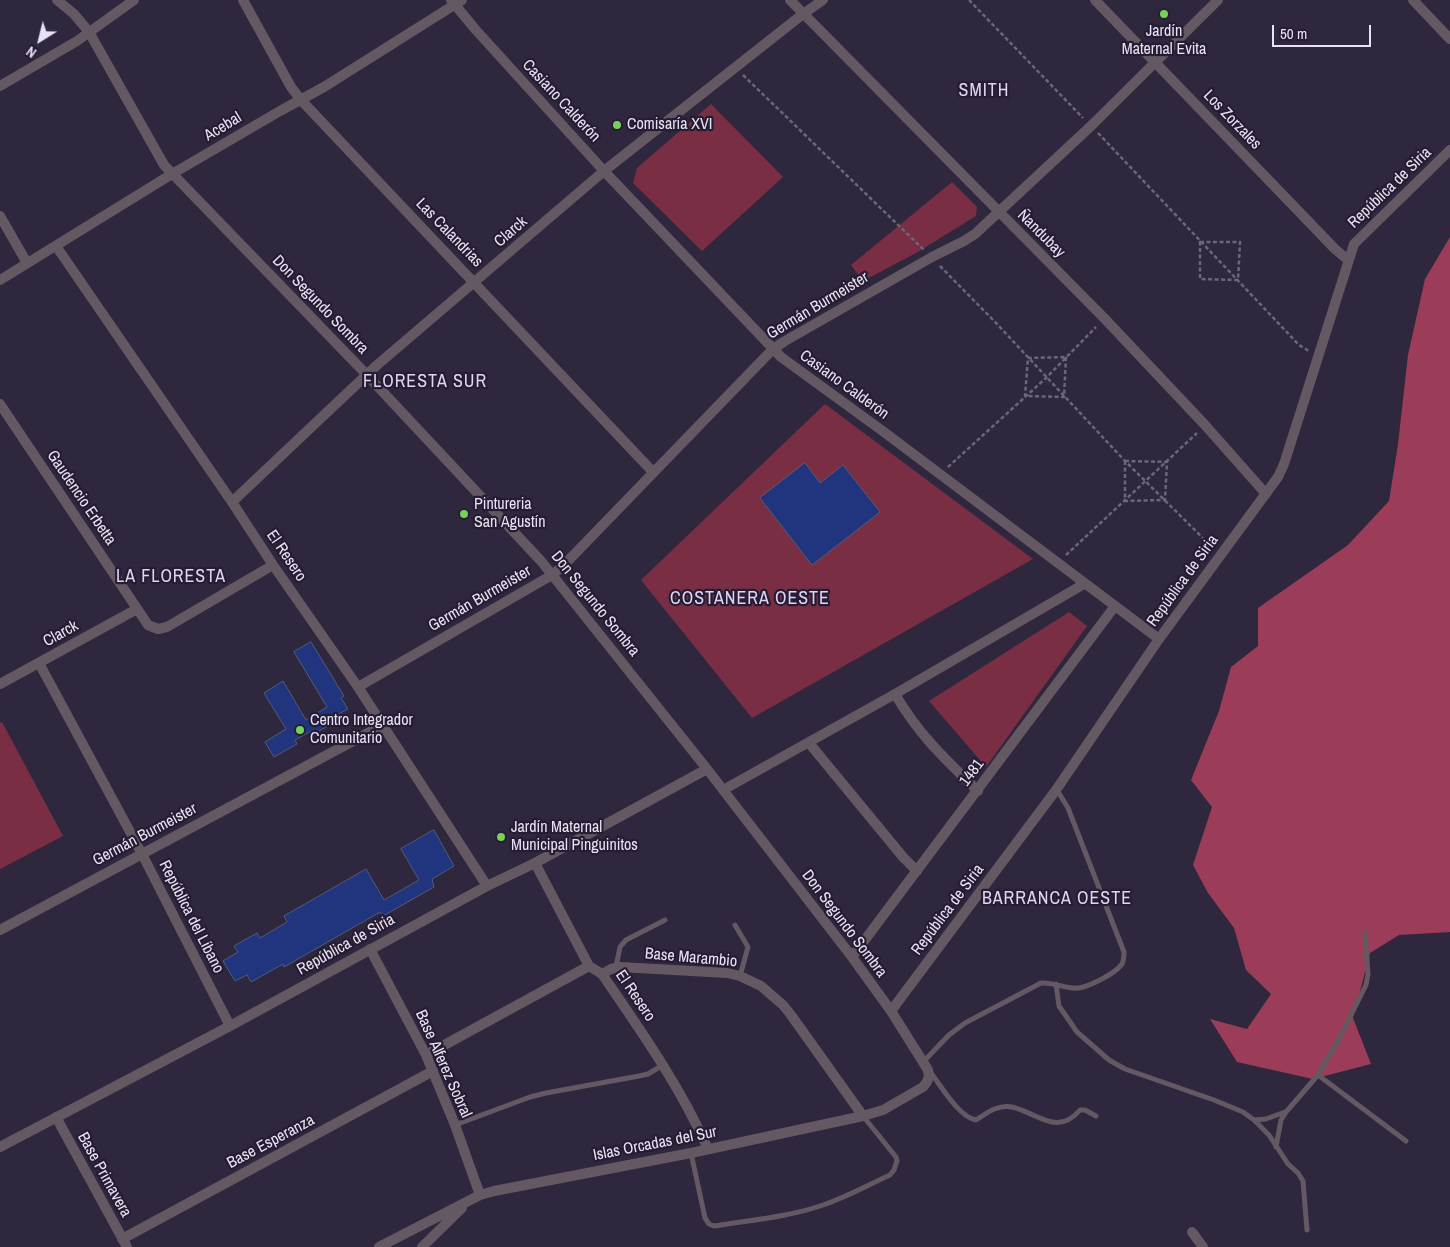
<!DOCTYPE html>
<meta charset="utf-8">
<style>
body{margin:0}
#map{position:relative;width:1450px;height:1247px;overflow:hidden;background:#2f273e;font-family:"Archivo Narrow",sans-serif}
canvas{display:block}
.north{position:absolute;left:15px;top:15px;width:50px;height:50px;-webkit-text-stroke:4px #261d34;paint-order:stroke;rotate:216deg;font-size:14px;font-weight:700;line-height:20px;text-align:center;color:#e8e3f2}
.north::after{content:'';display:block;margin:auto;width:18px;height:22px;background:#e8e3f2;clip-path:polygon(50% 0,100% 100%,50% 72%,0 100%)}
.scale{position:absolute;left:1272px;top:25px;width:99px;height:22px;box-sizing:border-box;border:2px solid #e8e3f2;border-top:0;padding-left:6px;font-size:15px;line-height:18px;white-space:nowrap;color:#e8e3f2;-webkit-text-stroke:4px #261d34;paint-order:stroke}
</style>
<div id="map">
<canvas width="1450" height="1247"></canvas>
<div class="north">N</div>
<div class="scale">50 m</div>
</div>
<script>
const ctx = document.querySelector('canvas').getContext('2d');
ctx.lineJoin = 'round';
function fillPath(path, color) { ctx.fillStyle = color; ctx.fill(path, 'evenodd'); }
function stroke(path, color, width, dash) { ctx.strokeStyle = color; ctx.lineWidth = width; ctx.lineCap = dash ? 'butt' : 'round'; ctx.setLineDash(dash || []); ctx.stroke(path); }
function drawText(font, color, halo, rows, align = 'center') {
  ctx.font = font + ' "Archivo Narrow",sans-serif'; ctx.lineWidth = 4.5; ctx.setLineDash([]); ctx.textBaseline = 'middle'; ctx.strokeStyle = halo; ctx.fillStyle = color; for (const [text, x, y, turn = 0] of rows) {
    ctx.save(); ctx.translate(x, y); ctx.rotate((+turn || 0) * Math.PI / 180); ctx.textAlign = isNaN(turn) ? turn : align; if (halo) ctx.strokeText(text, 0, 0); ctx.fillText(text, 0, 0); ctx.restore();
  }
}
const green = new Path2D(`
 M 711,104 L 783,177 L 702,251 L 633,183 L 637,168 Z
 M 952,182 L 977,207 L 976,216 L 916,253 L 863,281 L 851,265 Z
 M 825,404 L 1033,559 L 752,718 L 641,580 Z
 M 1069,612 L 1087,626 L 986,767 L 929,701 Z
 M 2,722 L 63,836 L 0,869 L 0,723 Z`);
const forest = new Path2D(`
 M 1450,237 L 1450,932 L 1399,935 L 1370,953 L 1353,1018 L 1371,1064 L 1313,1079 L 1237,1062 L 1210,1019 L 1247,1029 L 1271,994 L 1246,970 L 1234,928 L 1208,893 L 1193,865 L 1212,807 L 1191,780 L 1219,711 L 1231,667 L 1258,646 L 1258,608 L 1348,545 L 1389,501 L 1398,444 L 1408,355 L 1425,279 Z`);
const building = new Path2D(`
 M 805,463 L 820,483 L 843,465 L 880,512 L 812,565 L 760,498 Z
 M 311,642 L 344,696 L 341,698 L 348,709 L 337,715 L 340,719 L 314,734 L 311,731 L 295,740 L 297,744 L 274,757 L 265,742 L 286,729 L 264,693 L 283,681 L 306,720 L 327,707 L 294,652 Z
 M 434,830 L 454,866 L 432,879 L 434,887 L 383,916 L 380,912 L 284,967 L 283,964 L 251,982 L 247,975 L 235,981 L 223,961 L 238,952 L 234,946 L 257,933 L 260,938 L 287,922 L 284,916 L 366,869 L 384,900 L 419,880 L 401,849 Z`);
const path = new Path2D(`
 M 969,0 L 1083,118
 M 743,75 L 924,250
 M 1098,133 L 1299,345 L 1309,351
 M 1200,242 L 1240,242 L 1238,280 L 1200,279 Z
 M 940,266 L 997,324 L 1125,461 L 1213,548
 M 1066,357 L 1064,397 L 1025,396 L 1028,358 Z
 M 1125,461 L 1167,462 L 1165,500 L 1125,501 Z
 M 948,467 L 1046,378 L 1096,327
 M 1066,555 L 1197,433`);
const service = new Path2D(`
 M 735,925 L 748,947 L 740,976
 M 616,967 L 620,947 L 626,940 L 665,920
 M 1056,984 L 1059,1006 L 1077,1032 L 1109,1060 L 1125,1069 L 1214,1100 L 1243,1112 L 1254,1120 L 1269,1135 L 1288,1164 L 1298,1173 L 1303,1181 L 1307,1230
 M 924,1061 L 949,1035 L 965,1023 L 1041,983 C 1052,982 1061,987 1073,988 C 1084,990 1115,974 1122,964 C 1124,960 1124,956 1124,952 L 1068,808 L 1057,790
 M 931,1073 C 941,1086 959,1117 976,1120 C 987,1113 998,1104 1012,1107 C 1038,1113 1057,1137 1080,1110 L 1085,1110 L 1096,1116
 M 1318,1075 L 1406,1141
 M 1254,1120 L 1266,1119 L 1285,1112
 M 455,1125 L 530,1097 L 546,1093 L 639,1076 L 648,1074 L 663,1065
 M 1276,1147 L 1281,1120 L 1286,1112 L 1318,1075 L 1339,1039 L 1366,985 L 1368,974 L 1365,933
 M 691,1153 L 705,1218 L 709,1224 L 714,1226 C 750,1220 789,1217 823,1205 C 846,1197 868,1185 890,1175 L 894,1170 L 897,1161 L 896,1157 L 863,1116`);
const minor = new Path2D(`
 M 57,0 L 74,14 L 89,32 L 164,165 L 367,375 L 541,561 L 707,769 L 852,957 L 891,1011 L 928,1070 C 930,1078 928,1081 923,1087 L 883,1110 L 863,1116 L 691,1153 L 494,1191 L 480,1195 L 379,1247
 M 243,0 L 291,87 L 301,100 L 653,472
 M 451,0 L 475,29 L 604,171 L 781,357 L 884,432 L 1159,639
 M 790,0 L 1105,319 L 1205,425 L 1266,494
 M 1095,0 L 1335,249 L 1348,260
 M 1413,0 L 1450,39
 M 0,86 L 77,41 L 134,0
 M 0,216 L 27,263
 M 56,246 L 232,502 L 273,565 L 358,687 L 487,886
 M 0,280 L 172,174 L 280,111 L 324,87 L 462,0
 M 0,404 L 148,625 L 158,629 L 167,627 L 273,565
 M 232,502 L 376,366 L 604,171 L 803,14 L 823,0
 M 39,663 L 142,854 L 230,1026
 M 0,684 L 137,609
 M 358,687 L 552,575 L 564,565 L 773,349 L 785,341 L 932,257 L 964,241 L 975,234 L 1091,126 L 1218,0
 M 895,694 C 919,735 944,758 978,791
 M 809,743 L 903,857 L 917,871
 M 723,790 L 895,694 L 1084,584
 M 535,863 L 589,966 L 602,974 C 641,1031 680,1086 708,1149
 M 0,930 L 383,725
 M 370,949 L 426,1055 L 455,1125 L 480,1195
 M 852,957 L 1115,606
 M 602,974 L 611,969 L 620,967 L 727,973 L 740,976 L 761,986 L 783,1005 L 791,1015 L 863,1116
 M 891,1011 L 1056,790 L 1159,639 L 1278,477 L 1284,464 L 1354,244 L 1450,150
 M 426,1055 L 589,966
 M 56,1117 L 127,1247
 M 0,1147 L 230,1026 L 487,886 L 535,863 L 707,769
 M 1192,1232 L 1203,1247
 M 122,1239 L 433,1071
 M 422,1247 L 462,1208`);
const markers = [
 [1164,14,5,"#74d25b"],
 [617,125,5,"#74d25b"],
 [464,514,5,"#74d25b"],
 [300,730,5,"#74d25b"],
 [501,837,5,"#74d25b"]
];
const poiNames = [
 ["Jardín",1164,32,"center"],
 ["Maternal Evita",1164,50,"center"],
 ["Comisaría XVI",627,125],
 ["Pintureria",474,505],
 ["San Agustín",474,523],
 ["Centro Integrador",310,721],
 ["Comunitario",310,739],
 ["Jardín Maternal",511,828],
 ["Municipal Pinguinitos",511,846]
];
const streetNames = [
 ["Casiano Calderón",561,101,47],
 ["Los Zorzales",1232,120,46],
 ["Acebal",223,127,-31],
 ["República de Siria",1390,188,-44],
 ["Clarck",511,232,-41],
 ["Las Calandrias",449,233,46],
 ["Ñandubay",1041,234,45],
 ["Don Segundo Sombra",320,305,46],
 ["Germán Burmeister",818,306,-31],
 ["Casiano Calderón",844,385,36],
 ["Gaudencio Erbetta",81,498,56],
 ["El Resero",286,556,56],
 ["República de Siria",1183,581,-54],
 ["Germán Burmeister",480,599,-30],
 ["Don Segundo Sombra",595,604,51],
 ["Clarck",61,634,-29],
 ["1481",972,773,-53],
 ["Germán Burmeister",145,835,-28],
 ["República de Siria",948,910,-53],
 ["República del Líbano",191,917,63],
 ["Don Segundo Sombra",844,924,53],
 ["República de Siria",346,945,-29],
 ["Base Marambio",691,958,5],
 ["El Resero",635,996,56],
 ["Base Alferez Sobral",443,1064,66],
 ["Base Esperanza",271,1142,-28],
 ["Islas Orcadas del Sur",655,1144,-11],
 ["Base Primavera",104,1175,61]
];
const neighbourhoodNames = [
 ["SMITH",984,91],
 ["FLORESTA SUR",425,382],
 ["LA FLORESTA",171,577],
 ["COSTANERA OESTE",750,599],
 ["BARRANCA OESTE",1057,899]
];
fillPath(green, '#7a2e43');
fillPath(forest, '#9b3d58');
fillPath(building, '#21347e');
stroke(building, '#525c75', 1);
stroke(path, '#6d667a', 2.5, [4, 2.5]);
stroke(service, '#645962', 5);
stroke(minor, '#645962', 10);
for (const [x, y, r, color] of markers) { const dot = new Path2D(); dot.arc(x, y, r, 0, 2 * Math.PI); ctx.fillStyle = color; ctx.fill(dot); stroke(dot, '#261d34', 2); }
drawText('16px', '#e8e3f2', '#261d34', poiNames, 'left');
drawText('16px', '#e8e3f2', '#261d34', streetNames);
ctx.letterSpacing = '1px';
drawText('18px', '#dfd5f3', '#261d34', neighbourhoodNames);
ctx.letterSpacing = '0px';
</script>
